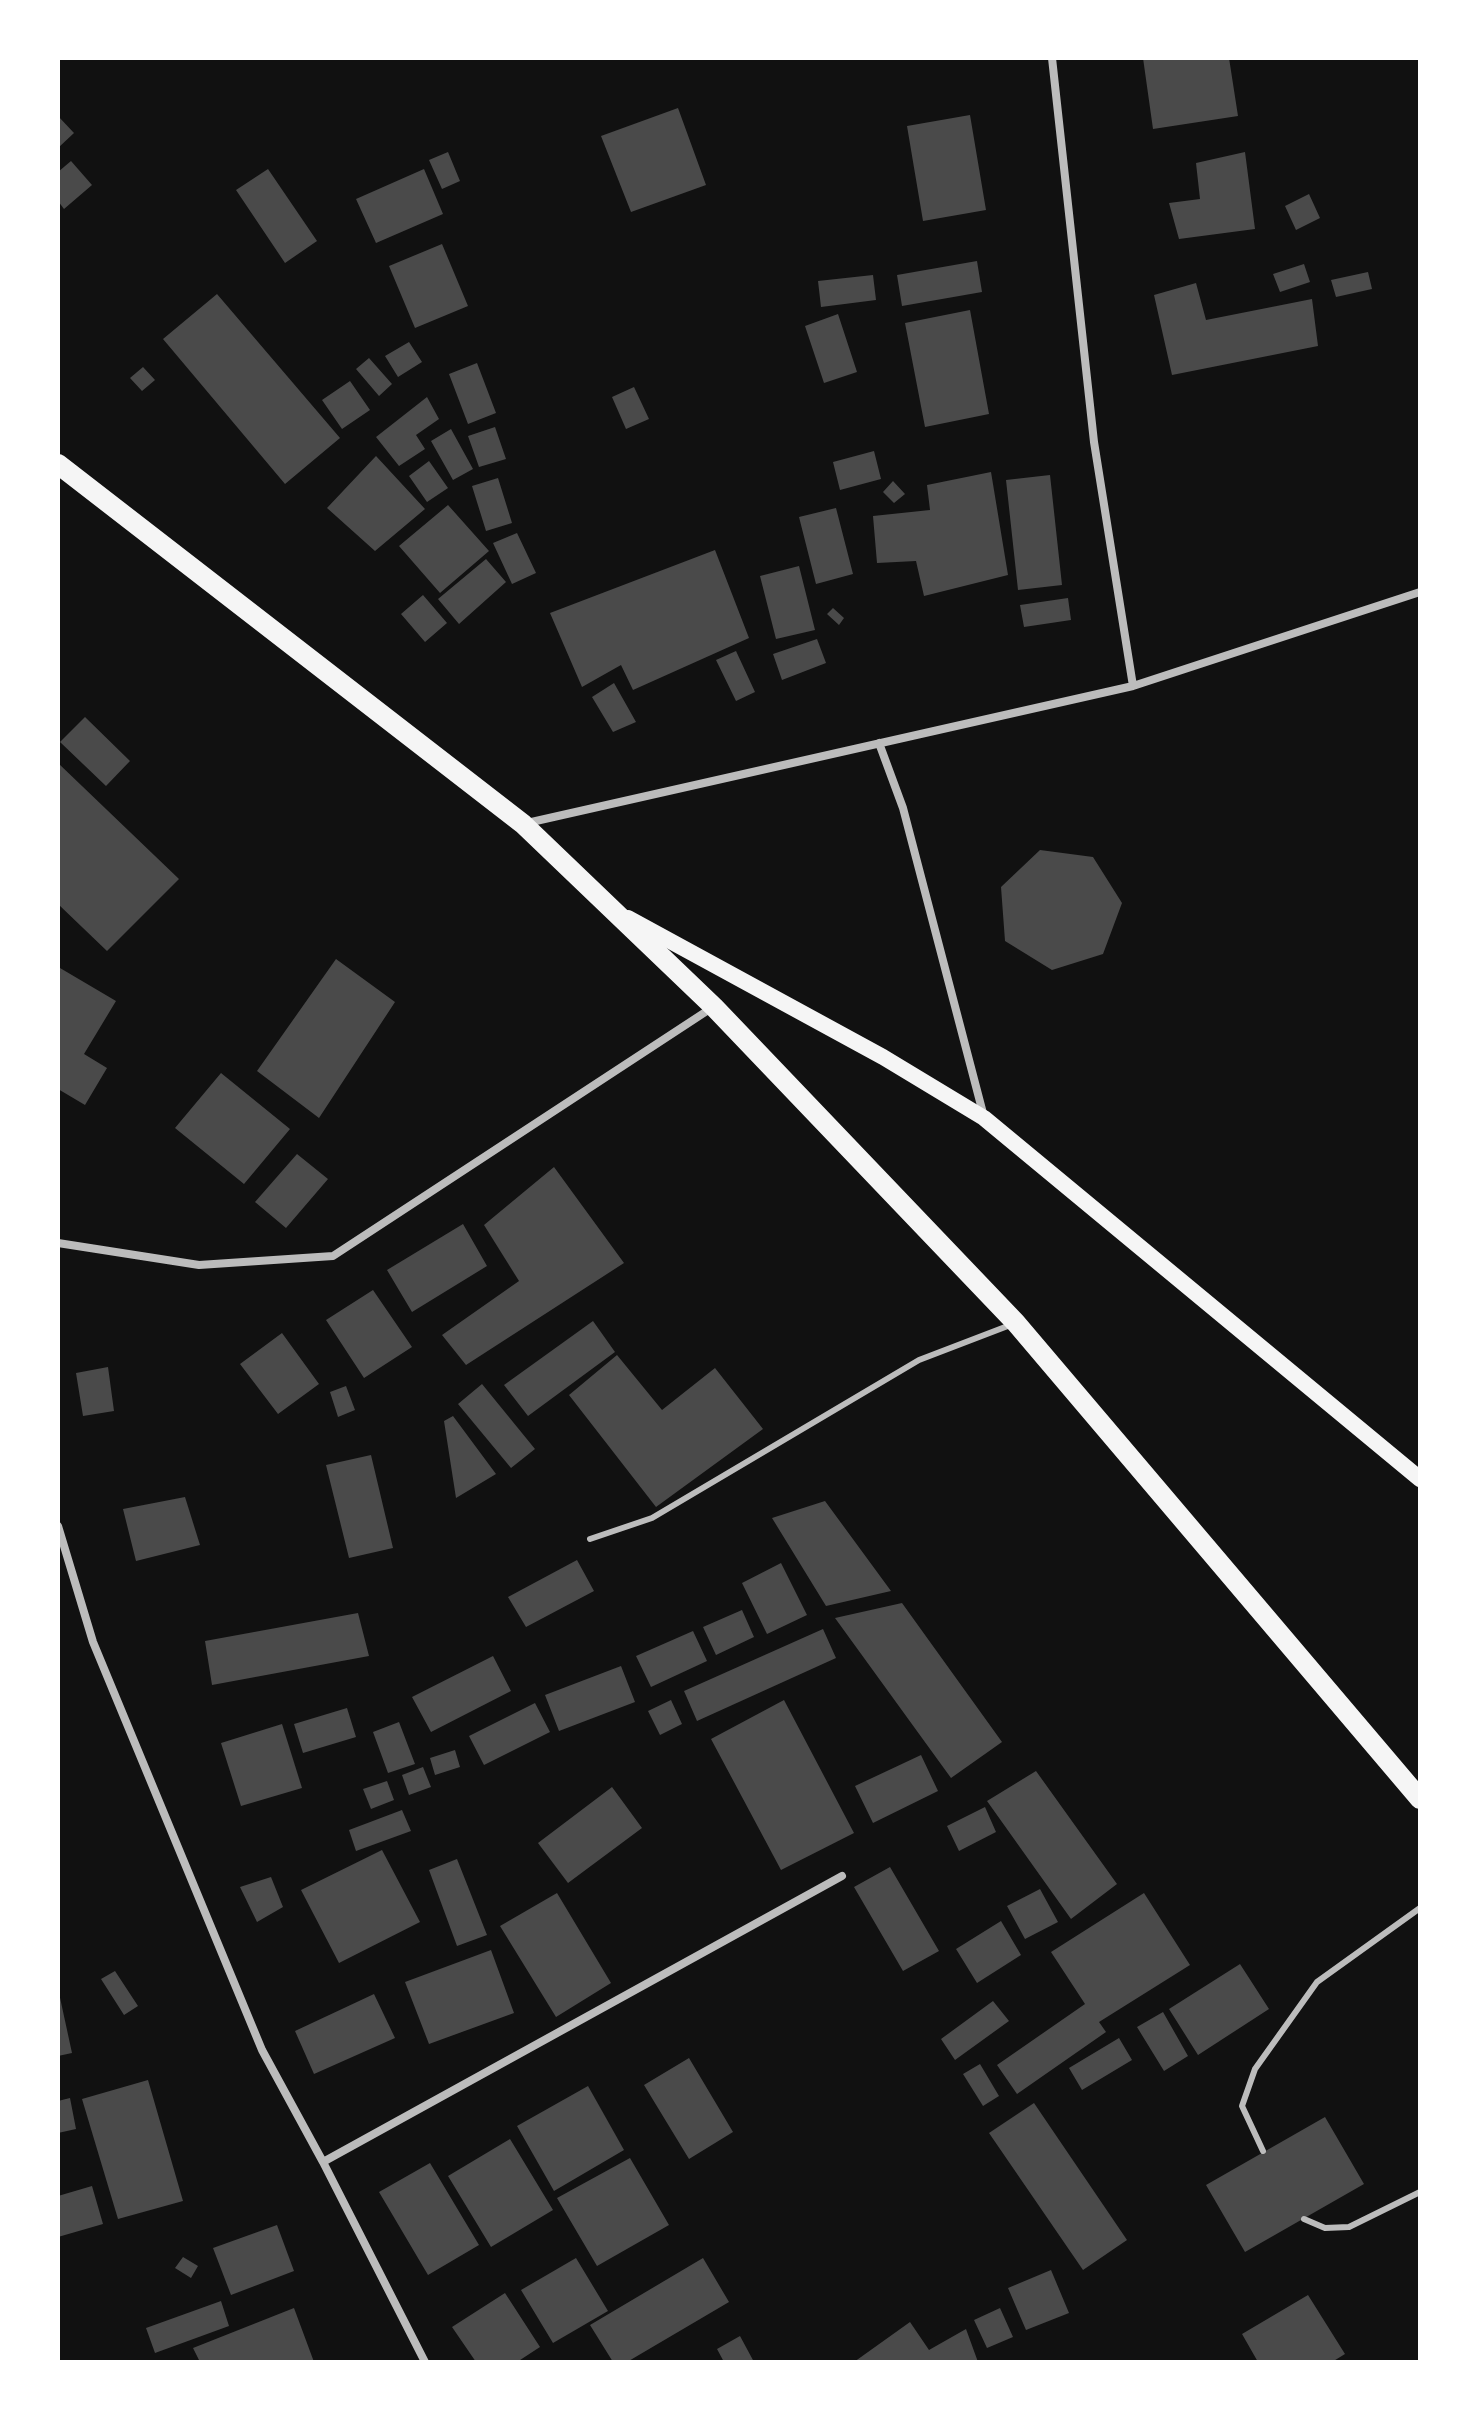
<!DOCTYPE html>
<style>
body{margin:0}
#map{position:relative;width:1478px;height:2420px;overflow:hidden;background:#111;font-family:Bitter,serif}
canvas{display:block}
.frame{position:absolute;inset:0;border:60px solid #fff;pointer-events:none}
</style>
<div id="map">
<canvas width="1478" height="2420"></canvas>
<div class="frame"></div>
</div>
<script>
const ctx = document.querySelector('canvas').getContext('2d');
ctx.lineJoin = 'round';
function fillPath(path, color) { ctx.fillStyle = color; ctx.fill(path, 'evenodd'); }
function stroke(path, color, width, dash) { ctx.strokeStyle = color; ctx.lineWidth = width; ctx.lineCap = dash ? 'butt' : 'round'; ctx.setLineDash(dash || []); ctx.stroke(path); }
const building = new Path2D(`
 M 1143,58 L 1229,58 L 1238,116 L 1153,129 Z
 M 678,108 L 706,185 L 631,212 L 601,136 Z
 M 970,115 L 986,210 L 923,221 L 907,126 Z
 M 58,116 L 74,133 L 58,148 Z
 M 448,152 L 460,181 L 442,189 L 429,160 Z
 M 1245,152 L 1255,229 L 1179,239 L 1169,203 L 1200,199 L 1196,163 Z
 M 71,161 L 92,185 L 64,209 L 58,201 L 58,172 Z
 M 268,169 L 317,241 L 285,263 L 236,190 Z
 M 424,169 L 443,214 L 376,243 L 356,199 Z
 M 1309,194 L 1320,218 L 1296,230 L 1285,206 Z
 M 442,244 L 468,306 L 415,328 L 389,266 Z
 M 977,261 L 982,292 L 902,306 L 897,275 Z
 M 1304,264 L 1310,282 L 1280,292 L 1273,274 Z
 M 1368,272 L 1372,289 L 1336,297 L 1331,280 Z
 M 873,275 L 876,300 L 821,307 L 818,281 Z
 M 1196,283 L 1206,320 L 1312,299 L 1318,346 L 1172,375 L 1154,295 Z
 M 217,294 L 340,438 L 285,484 L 163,339 Z
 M 970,310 L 989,414 L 925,427 L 905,323 Z
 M 838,314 L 857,372 L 824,383 L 805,326 Z
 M 409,342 L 422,362 L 398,377 L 385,356 Z
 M 369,358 L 392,384 L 379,396 L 356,369 Z
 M 477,363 L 496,413 L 468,424 L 449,374 Z
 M 143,367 L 155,380 L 142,391 L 130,378 Z
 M 350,381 L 370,410 L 342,429 L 322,400 Z
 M 634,387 L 649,419 L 626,429 L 612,397 Z
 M 427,397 L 439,419 L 416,435 L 425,449 L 399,466 L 376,437 Z
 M 495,427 L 506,459 L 479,467 L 468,436 Z
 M 451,429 L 473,469 L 453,480 L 431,441 Z
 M 874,451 L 881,479 L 840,490 L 833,462 Z
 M 376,456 L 425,509 L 375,551 L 327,508 Z
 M 429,461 L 448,488 L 427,502 L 409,476 Z
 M 991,472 L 1008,575 L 924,596 L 916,561 L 877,563 L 873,516 L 930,510 L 927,485 Z
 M 1050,475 L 1062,585 L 1018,590 L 1006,480 Z
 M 498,478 L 512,523 L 486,531 L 472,486 Z
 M 893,481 L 905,494 L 894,503 L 883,492 Z
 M 448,505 L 489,551 L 440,593 L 399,546 Z
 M 836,508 L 853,574 L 816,584 L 799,517 Z
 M 517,533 L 536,573 L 512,584 L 493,543 Z
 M 715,550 L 749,638 L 633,690 L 621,665 L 582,687 L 550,613 Z
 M 486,559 L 506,582 L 459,624 L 438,599 Z
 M 799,566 L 815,630 L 776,639 L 760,576 Z
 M 423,595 L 447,623 L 425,642 L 401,614 Z
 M 1068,598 L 1071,620 L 1024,627 L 1020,605 Z
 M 833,608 L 844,618 L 839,625 L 827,614 Z
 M 817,639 L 826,663 L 782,680 L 773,654 Z
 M 736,651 L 755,692 L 736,701 L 716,660 Z
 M 614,683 L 636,722 L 613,732 L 592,697 Z
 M 85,717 L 130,761 L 106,786 L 60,742 Z
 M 58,763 L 179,879 L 107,951 L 58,904 Z
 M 1040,850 L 1093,857 L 1122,903 L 1103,954 L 1052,970 L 1005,941 L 1001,887 Z
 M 336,959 L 395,1002 L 319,1118 L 257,1071 Z
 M 60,968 L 116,1001 L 84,1054 L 107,1068 L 85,1105 L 58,1089 L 58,972 Z
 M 221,1073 L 290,1129 L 244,1184 L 175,1128 Z
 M 297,1154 L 328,1179 L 286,1228 L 255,1202 Z
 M 554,1167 L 624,1263 L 466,1365 L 442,1335 L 519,1281 L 484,1225 Z
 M 463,1224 L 487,1266 L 412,1312 L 387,1270 Z
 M 373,1290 L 412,1347 L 364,1378 L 326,1320 Z
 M 593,1321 L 615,1352 L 528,1416 L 504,1385 Z
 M 282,1333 L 319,1384 L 278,1414 L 240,1364 Z
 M 617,1355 L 662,1410 L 715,1368 L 763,1429 L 656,1507 L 569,1395 Z
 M 108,1367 L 114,1411 L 83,1416 L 76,1373 Z
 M 482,1384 L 535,1449 L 511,1468 L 458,1404 Z
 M 346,1386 L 355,1410 L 338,1417 L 330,1392 Z
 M 453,1416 L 496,1474 L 456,1498 L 444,1421 Z
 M 371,1455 L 393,1548 L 349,1558 L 326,1465 Z
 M 185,1497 L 200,1545 L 136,1561 L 123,1509 Z
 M 825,1501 L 891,1591 L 826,1606 L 772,1518 Z
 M 577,1560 L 594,1591 L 526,1627 L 508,1597 Z
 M 781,1563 L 807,1615 L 767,1634 L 742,1583 Z
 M 902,1603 L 1002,1742 L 951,1778 L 835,1618 Z
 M 742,1610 L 754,1637 L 716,1655 L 703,1627 Z
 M 358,1613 L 369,1656 L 212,1685 L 205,1641 Z
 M 823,1629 L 836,1658 L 697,1721 L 684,1691 Z
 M 693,1631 L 707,1661 L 651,1687 L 636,1656 Z
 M 493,1656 L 511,1691 L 431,1732 L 412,1697 Z
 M 621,1666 L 635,1702 L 559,1731 L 545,1695 Z
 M 671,1700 L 682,1724 L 660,1735 L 648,1711 Z
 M 784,1700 L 854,1833 L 781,1870 L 711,1739 Z
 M 535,1703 L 550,1732 L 484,1765 L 469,1736 Z
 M 347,1708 L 356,1737 L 303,1753 L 294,1724 Z
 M 399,1722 L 415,1764 L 388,1773 L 373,1732 Z
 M 282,1724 L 302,1788 L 241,1806 L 221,1743 Z
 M 455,1750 L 460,1767 L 435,1775 L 430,1758 Z
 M 921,1755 L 938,1791 L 873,1823 L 855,1786 Z
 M 423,1767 L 431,1787 L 409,1795 L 402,1775 Z
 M 1036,1771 L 1117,1884 L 1071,1919 L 987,1801 Z
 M 387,1781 L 394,1800 L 371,1809 L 363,1789 Z
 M 612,1787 L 642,1828 L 568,1883 L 538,1843 Z
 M 985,1807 L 996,1832 L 959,1851 L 947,1826 Z
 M 402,1810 L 411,1831 L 356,1851 L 349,1830 Z
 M 382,1850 L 420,1922 L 339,1963 L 301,1890 Z
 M 457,1859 L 487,1935 L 457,1946 L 429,1870 Z
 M 890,1867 L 939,1951 L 903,1971 L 854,1887 Z
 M 271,1877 L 283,1907 L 257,1922 L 240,1887 Z
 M 1040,1889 L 1058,1922 L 1025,1939 L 1007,1906 Z
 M 557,1893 L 611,1983 L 556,2017 L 500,1926 Z
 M 1144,1893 L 1190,1965 L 1099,2022 L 1106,2032 L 1017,2094 L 997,2065 L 1085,2004 L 1051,1952 Z
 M 1001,1921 L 1021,1955 L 977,1983 L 956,1949 Z
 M 491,1950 L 514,2013 L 429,2044 L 405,1982 Z
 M 1240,1964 L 1269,2009 L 1198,2055 L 1169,2009 Z
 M 115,1971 L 138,2006 L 124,2015 L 101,1979 Z
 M 59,1993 L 72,2053 L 58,2056 L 58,1994 Z
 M 374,1994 L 395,2038 L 314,2074 L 295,2031 Z
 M 993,2001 L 1009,2021 L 955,2060 L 941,2039 Z
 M 1163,2012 L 1188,2056 L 1164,2071 L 1137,2027 Z
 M 1119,2038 L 1132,2060 L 1082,2090 L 1069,2068 Z
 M 689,2058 L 733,2132 L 689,2159 L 644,2085 Z
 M 980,2064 L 999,2096 L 983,2106 L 963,2074 Z
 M 148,2080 L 183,2201 L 118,2219 L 82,2099 Z
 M 588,2086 L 624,2150 L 554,2191 L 517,2126 Z
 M 70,2098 L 76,2129 L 58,2133 L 58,2101 Z
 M 1034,2103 L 1127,2240 L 1083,2270 L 989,2133 Z
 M 1325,2117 L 1364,2184 L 1245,2252 L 1206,2185 Z
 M 510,2139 L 553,2210 L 491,2247 L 448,2176 Z
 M 630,2158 L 669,2225 L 597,2266 L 557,2198 Z
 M 430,2163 L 479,2245 L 428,2275 L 379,2192 Z
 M 92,2186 L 103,2224 L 58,2237 L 58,2196 Z
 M 277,2225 L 294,2271 L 231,2295 L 213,2248 Z
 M 183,2257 L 198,2266 L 191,2278 L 175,2268 Z
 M 576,2258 L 608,2311 L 553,2343 L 521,2290 Z
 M 703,2258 L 729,2302 L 627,2362 L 613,2362 L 590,2325 Z
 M 1051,2270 L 1069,2313 L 1026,2330 L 1008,2288 Z
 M 505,2293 L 540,2347 L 517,2362 L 476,2362 L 452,2327 Z
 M 1308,2295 L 1345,2354 L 1332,2362 L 1258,2362 L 1242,2334 Z
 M 221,2301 L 229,2326 L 155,2353 L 146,2328 Z
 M 294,2308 L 314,2362 L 200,2362 L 193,2348 Z
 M 1000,2308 L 1013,2337 L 987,2348 L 974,2320 Z
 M 910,2322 L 929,2350 L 966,2329 L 978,2362 L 854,2362 Z
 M 740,2336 L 754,2362 L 724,2362 L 717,2349 Z`);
const service = new Path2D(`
 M 590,1539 L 652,1518 L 919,1360 L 1013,1324
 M 1263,2151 L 1242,2106 L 1255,2069 L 1317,1982 L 1420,1908
 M 1304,2219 L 1325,2228 L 1349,2227 L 1420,2192`);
const minor = new Path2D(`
 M 1052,58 L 1094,442 L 1133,686
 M 879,743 L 903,808 L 984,1117
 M 527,823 L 1133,686 L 1420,592
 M 58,1243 L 199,1265 L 333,1256 L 713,1007
 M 58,1526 L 93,1642 L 262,2050 L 323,2162 L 425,2362
 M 323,2162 L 842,1876`);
const secondary = new Path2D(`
 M 628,918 L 883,1057 L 984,1118 L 1420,1479`);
const primary = new Path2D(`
 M 58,464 L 523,824 L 714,1007 L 1016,1323 L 1420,1799`);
fillPath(building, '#4a4a4a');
stroke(service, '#bcbcbc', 6);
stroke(minor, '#bcbcbc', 8);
stroke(secondary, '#f5f5f5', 16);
stroke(primary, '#f5f5f5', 20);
</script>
